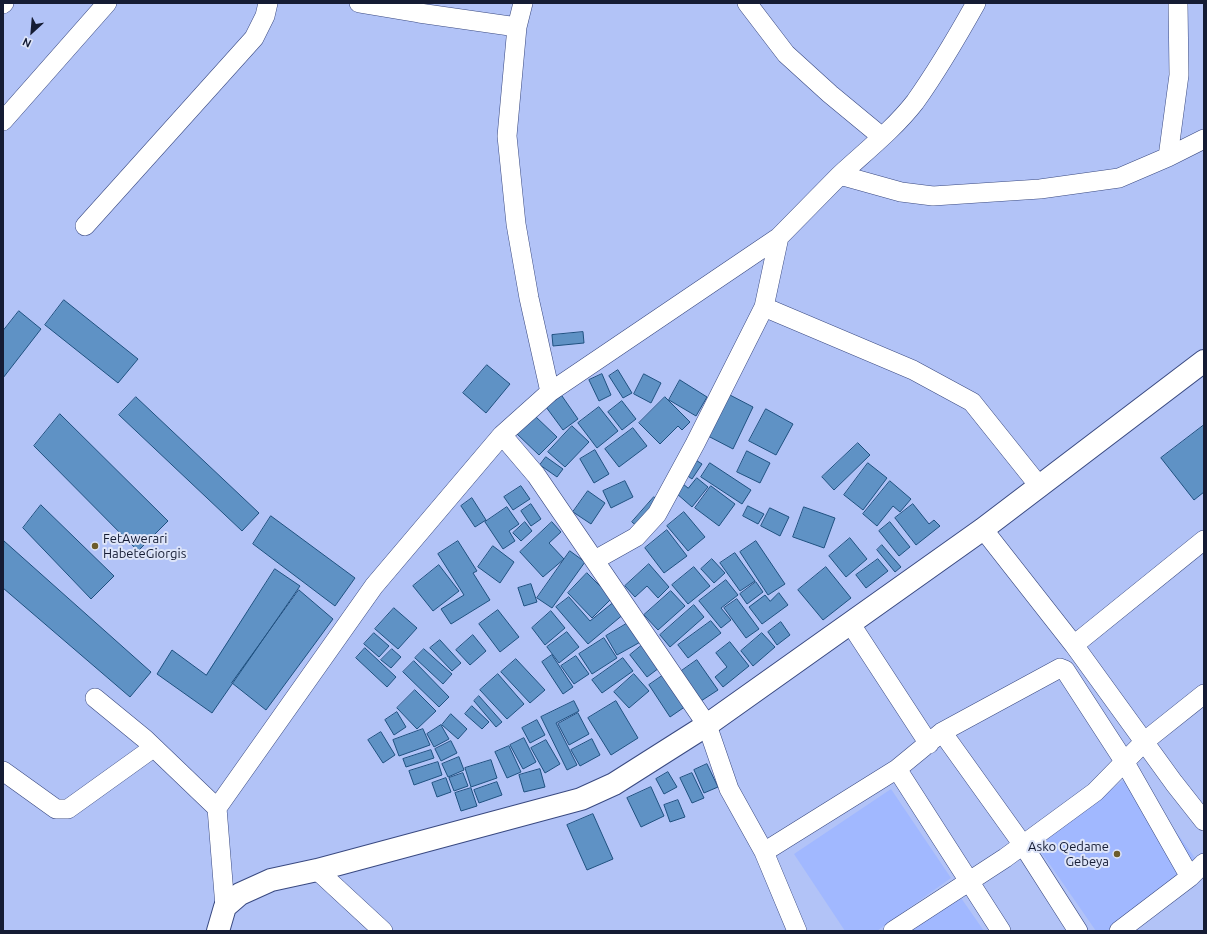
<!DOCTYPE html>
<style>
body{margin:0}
#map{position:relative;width:1207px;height:934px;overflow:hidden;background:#b2c3f7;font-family:Ubuntu,sans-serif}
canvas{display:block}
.frame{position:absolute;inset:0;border:4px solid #151c34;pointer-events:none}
.north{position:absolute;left:12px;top:12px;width:40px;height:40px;-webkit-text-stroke:3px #dee5f9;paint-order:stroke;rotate:206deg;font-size:11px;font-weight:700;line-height:16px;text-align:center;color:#151c34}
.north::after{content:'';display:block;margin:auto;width:14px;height:18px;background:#151c34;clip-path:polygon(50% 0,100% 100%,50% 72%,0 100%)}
</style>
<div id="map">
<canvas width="1207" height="934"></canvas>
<div class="frame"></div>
<div class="north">N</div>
</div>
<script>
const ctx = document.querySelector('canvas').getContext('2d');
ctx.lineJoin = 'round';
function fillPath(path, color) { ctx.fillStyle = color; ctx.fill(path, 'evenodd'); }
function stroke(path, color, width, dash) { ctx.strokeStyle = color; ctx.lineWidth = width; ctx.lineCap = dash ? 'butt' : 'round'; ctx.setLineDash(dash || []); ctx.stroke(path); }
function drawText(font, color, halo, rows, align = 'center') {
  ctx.font = font + ' Ubuntu,sans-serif'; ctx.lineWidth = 4; ctx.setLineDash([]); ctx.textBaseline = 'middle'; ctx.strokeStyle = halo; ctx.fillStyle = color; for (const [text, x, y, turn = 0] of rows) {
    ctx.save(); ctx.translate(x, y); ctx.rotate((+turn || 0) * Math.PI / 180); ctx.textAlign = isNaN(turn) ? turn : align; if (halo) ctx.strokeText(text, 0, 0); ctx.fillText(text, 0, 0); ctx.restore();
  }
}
const built = new Path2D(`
 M 1133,773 L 1198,862 L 1107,931 L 1096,931 L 1037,846 Z
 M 891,789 L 951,878 L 877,931 L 845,931 L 794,854 Z
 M 959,895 L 984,931 L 908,931 Z`);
const building = new Path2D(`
 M 64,300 L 138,359 L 118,383 L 45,325 Z
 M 19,311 L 41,329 L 3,378 L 3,331 Z
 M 583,332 L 584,343 L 553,346 L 552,335 Z
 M 487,365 L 510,384 L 486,413 L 463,393 Z
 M 618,370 L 632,393 L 623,398 L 609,376 Z
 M 602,374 L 611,395 L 599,401 L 589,380 Z
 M 644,374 L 661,383 L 651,403 L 634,394 Z
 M 680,380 L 707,397 L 696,416 L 669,400 Z
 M 728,394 L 753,407 L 733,449 L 708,436 Z
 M 562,396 L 578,419 L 563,430 L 546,407 Z
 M 136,397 L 259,513 L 242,531 L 119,415 Z
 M 665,397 L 690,422 L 682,430 L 678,426 L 660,444 L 639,423 Z
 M 622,401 L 636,419 L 622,430 L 608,412 Z
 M 599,407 L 618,431 L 597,448 L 578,423 Z
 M 766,409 L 793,424 L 776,455 L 749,441 Z
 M 60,414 L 168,521 L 138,551 L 34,446 Z
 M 535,416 L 557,437 L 539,455 L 517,434 Z
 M 1204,425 L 1204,492 L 1194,500 L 1161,458 Z
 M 572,426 L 589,442 L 565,467 L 548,452 Z
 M 633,428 L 647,446 L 619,467 L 605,449 Z
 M 858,443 L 870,455 L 834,490 L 822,477 Z
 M 595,450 L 609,474 L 594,483 L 580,459 Z
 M 747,451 L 770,463 L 760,483 L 737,472 Z
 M 546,457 L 563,469 L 557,477 L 540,465 Z
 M 691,457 L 702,464 L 692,479 L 682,472 Z
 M 710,463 L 751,490 L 742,504 L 701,477 Z
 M 868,463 L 887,478 L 863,510 L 844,495 Z
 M 697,478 L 708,487 L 692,507 L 676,493 L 683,484 L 688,488 Z
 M 625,481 L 633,497 L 611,508 L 603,491 Z
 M 890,481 L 911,499 L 900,512 L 893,506 L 877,526 L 863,514 Z
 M 521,486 L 530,499 L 513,510 L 504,497 Z
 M 711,486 L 735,504 L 719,526 L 695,508 Z
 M 588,491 L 605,503 L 591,524 L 573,512 Z
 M 654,497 L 670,510 L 648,536 L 632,522 Z
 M 472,498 L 486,520 L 475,527 L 461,506 Z
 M 531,504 L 541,519 L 531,526 L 521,511 Z
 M 913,504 L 929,524 L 934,520 L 940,526 L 916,545 L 895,518 Z
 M 41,505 L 114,576 L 91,599 L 23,528 Z
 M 748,506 L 764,514 L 758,524 L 743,516 Z
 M 507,507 L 519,524 L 509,531 L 515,541 L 503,549 L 485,522 Z
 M 804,507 L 835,518 L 824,548 L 793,537 Z
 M 770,508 L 789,517 L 780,536 L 761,526 Z
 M 684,512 L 705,537 L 688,551 L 667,526 Z
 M 271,516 L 355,578 L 335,606 L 253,544 Z
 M 525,522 L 532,531 L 521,541 L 513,533 Z
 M 552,522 L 561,532 L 549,543 L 564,559 L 543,577 L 520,552 Z
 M 890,522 L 910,547 L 899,556 L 879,531 Z
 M 667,530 L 687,556 L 664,573 L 645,548 Z
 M 850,538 L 867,559 L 846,577 L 829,556 Z
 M 4,541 L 151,672 L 130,697 L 3,588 Z
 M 458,541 L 477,571 L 473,573 L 490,600 L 451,624 L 441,609 L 464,595 L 438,554 Z
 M 756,541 L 785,584 L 768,595 L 740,552 Z
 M 882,545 L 901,567 L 895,572 L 877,550 Z
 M 493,546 L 514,562 L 500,583 L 478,567 Z
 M 570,551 L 585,562 L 552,608 L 537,598 Z
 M 735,553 L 755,581 L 740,591 L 720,563 Z
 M 712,559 L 725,573 L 714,583 L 701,569 Z
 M 878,559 L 888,571 L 866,588 L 856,575 Z
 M 649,564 L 669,587 L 658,598 L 647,586 L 635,597 L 625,586 Z
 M 439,565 L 459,591 L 433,611 L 413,586 Z
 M 694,567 L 710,586 L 688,604 L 672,585 Z
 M 826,567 L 851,598 L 823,620 L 798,590 Z
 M 275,569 L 300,586 L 212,713 L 157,674 L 172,650 L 206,675 Z
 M 587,573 L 612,598 L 592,618 L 568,593 Z
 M 726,580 L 738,595 L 721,608 L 731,620 L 721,628 L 699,601 Z
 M 756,582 L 763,592 L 747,604 L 740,594 Z
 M 531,584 L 537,602 L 524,606 L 518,588 Z
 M 299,590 L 333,619 L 266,710 L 232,683 Z
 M 671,591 L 685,606 L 658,630 L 644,615 Z
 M 779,593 L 788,605 L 762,624 L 749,607 L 765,595 L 770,601 Z
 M 569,597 L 590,621 L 615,601 L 625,613 L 588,644 L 556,607 Z
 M 737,599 L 759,629 L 746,638 L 724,608 Z
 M 694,605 L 704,617 L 670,647 L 660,635 Z
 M 394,608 L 417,628 L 398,649 L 375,629 Z
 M 498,610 L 519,637 L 500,652 L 479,624 Z
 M 551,611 L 565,628 L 545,645 L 532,628 Z
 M 633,620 L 644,640 L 617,655 L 606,636 Z
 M 711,621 L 721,633 L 688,658 L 678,645 Z
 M 781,622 L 790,635 L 777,645 L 768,632 Z
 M 567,632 L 579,647 L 559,663 L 547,647 Z
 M 374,633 L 389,646 L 379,657 L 364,644 Z
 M 762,633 L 775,647 L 753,666 L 741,651 Z
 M 473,635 L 486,651 L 470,665 L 456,650 Z
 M 604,638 L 617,658 L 592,674 L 579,654 Z
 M 440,640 L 461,663 L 452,671 L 430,648 Z
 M 646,642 L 663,665 L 647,677 L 630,655 Z
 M 730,642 L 749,666 L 723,687 L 715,677 L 727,667 L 716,653 Z
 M 365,648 L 396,677 L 387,687 L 356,658 Z
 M 392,649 L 401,657 L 391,668 L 381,660 Z
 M 424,649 L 452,674 L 443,684 L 415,658 Z
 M 552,655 L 573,687 L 563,694 L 542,662 Z
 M 576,656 L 589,674 L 574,684 L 561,666 Z
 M 623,658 L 633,671 L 602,693 L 592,680 Z
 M 516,659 L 545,690 L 530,703 L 501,672 Z
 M 697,660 L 718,690 L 701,701 L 680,672 Z
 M 414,661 L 449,697 L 439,707 L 403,672 Z
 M 498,674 L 524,704 L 507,719 L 480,690 Z
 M 634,674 L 649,691 L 629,708 L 614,692 Z
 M 665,674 L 686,706 L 670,717 L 649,685 Z
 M 415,690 L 436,711 L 417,729 L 397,708 Z
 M 479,696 L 502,722 L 496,727 L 474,701 Z
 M 574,701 L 579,711 L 556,723 L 577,765 L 567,770 L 541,717 Z
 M 616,701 L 638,738 L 611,755 L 588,718 Z
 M 472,706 L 489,722 L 482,729 L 465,714 Z
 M 397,712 L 406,727 L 394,735 L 385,720 Z
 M 578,713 L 589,734 L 569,745 L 558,724 Z
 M 451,714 L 467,729 L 458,739 L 442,725 Z
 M 537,720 L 545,735 L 530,743 L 522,728 Z
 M 441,725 L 449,739 L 434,747 L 427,734 Z
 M 423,729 L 430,745 L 399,756 L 393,740 Z
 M 381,732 L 395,755 L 383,763 L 368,740 Z
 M 524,738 L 536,762 L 523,769 L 510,745 Z
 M 592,739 L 600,755 L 580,766 L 571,750 Z
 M 546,740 L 560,764 L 545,773 L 531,748 Z
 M 451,741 L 457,753 L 441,761 L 435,749 Z
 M 509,746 L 521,772 L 507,778 L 495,752 Z
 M 431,750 L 434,758 L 406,767 L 403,759 Z
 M 459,757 L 464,770 L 448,777 L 442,764 Z
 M 491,760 L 497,778 L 471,787 L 465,768 Z
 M 438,762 L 442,775 L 414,785 L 409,771 Z
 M 707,764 L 718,787 L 704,793 L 694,770 Z
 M 540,769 L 545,787 L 524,792 L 519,775 Z
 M 668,772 L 677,787 L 664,794 L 656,779 Z
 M 463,773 L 468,786 L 454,791 L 449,778 Z
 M 692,773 L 704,798 L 692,803 L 680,778 Z
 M 446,778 L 451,792 L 437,797 L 432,783 Z
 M 497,782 L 502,795 L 479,803 L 474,790 Z
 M 651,787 L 664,816 L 641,827 L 627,798 Z
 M 471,788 L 477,806 L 461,811 L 455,793 Z
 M 678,800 L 685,817 L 670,822 L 664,805 Z
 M 593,814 L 613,859 L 587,870 L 567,825 Z`);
const street = new Path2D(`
 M 359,3 L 419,13 L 517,27
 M 523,3 L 517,27 L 507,136 L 516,224 L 529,298 L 550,392 L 779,237 L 840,175 L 901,192 L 933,196 L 1040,189 L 1119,178 L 1168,157 L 1204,139
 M 747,3 L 786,54 L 830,94 L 882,137
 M 3,4 L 4,3
 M 3,121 L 107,3
 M 1168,157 L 1179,75 L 1178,3
 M 840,175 C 865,152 894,129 915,102 C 937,71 957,37 976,3
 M 85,226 L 254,38 L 265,16 L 268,3
 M 764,307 L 913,370 L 972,402 L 1040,487
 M 550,392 L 502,435 L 536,475 L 707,725 L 729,789 L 764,852 L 797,931
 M 983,529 L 1074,645 L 1174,783 L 1204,821
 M 595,560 L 636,537 L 657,514 L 695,444 L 764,307 L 779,237
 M 850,623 L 929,744
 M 1074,645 L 1204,540
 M 95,698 L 145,739 L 217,808 L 225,907
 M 942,732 L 1023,845 L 1078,931
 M 897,769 L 1001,931
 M 3,771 L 56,809 L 68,809 L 153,748
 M 217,808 L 374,586 L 502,435
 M 764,852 L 897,769 L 942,732 L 1060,668 L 1065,670 L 1124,761 L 1190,877
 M 317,870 L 383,931
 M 893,931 L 1005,858 L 1095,792 L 1145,741 L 1204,694
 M 1119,931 L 1190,877 L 1204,863`);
const secondary = new Path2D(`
 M 218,931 L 225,907 L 240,894 L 271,880 L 317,870 L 581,799 L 614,784 L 707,725 L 983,529 L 1204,361`);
const markers = [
 [95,546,4,"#6d5c2a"],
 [1117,854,4,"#6d5c2a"]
];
const poiNames = [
 ["FetAwerari",103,539],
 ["HabeteGiorgis",103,554],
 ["Asko Qedame",1109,847,"right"],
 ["Gebeya",1109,862,"right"]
];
fillPath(built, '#a1b8ff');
fillPath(building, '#5f92c5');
stroke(building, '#1f5180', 1);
stroke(street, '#394981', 20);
stroke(secondary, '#394981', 24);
stroke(street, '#fff', 19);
stroke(secondary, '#fff', 22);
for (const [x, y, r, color] of markers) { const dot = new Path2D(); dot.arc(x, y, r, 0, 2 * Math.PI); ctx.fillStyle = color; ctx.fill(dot); stroke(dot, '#dee5f9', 1.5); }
drawText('13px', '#151c34', '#dee5f9', poiNames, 'left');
</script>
